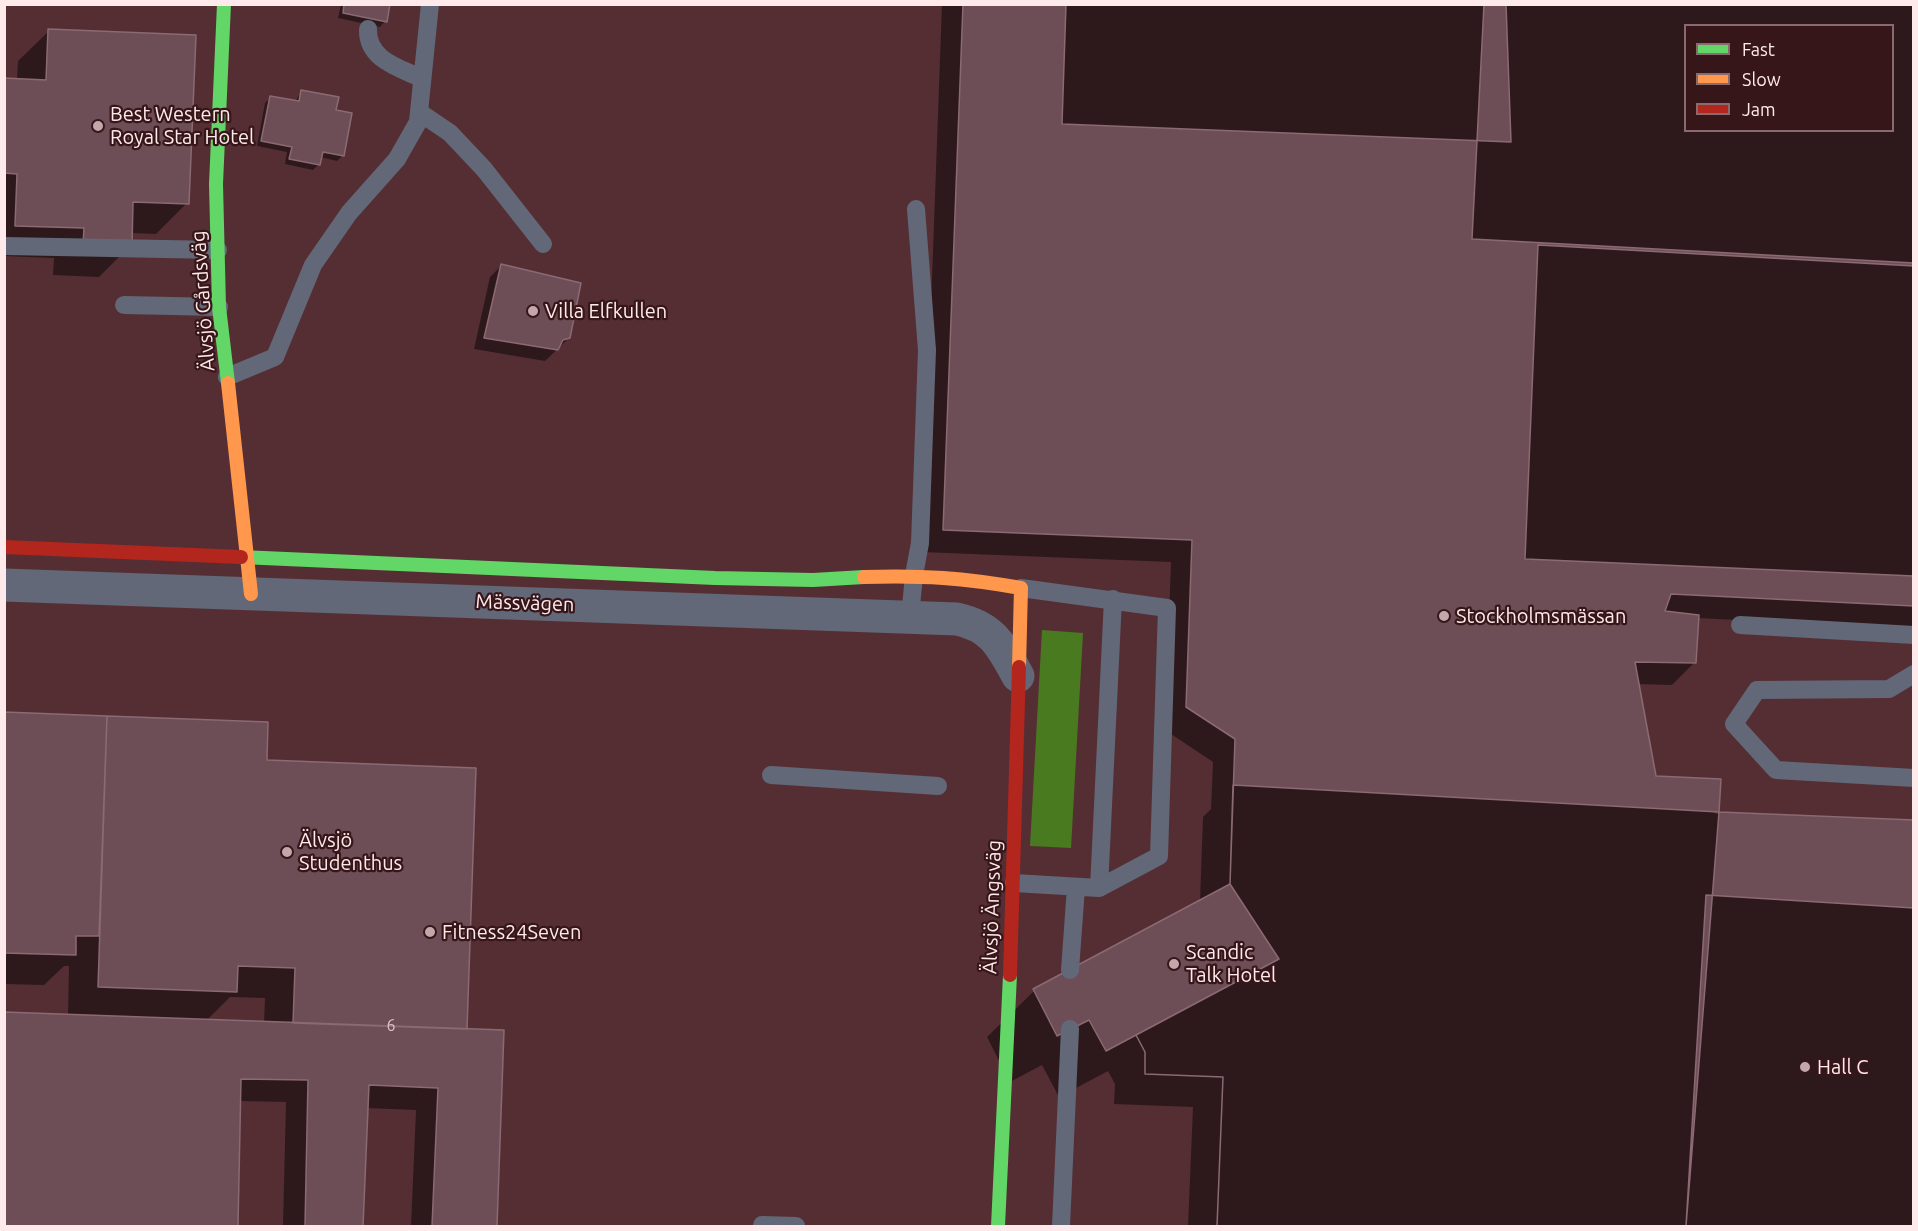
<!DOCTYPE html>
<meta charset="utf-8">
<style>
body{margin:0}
#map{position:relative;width:1918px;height:1231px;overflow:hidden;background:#552e34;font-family:Ubuntu,sans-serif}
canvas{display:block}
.frame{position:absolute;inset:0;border:6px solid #feeaeb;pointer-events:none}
.legend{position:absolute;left:1684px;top:24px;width:210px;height:108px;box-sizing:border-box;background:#37161a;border:2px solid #876b6e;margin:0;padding:8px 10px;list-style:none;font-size:18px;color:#feeaeb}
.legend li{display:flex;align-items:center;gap:12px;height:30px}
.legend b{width:30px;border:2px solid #876b6e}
</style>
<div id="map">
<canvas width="1918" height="1231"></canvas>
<div class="frame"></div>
<ul class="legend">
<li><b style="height:8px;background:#63d668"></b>Fast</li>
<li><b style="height:8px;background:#ff974d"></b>Slow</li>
<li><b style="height:8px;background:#b3261e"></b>Jam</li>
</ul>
</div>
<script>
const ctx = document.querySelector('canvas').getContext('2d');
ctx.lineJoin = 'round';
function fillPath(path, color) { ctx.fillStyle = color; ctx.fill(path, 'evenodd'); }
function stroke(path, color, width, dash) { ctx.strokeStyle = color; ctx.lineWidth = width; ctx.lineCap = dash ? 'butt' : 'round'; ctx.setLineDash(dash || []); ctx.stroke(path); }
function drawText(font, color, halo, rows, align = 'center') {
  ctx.font = font + ' Ubuntu,sans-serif'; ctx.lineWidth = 4.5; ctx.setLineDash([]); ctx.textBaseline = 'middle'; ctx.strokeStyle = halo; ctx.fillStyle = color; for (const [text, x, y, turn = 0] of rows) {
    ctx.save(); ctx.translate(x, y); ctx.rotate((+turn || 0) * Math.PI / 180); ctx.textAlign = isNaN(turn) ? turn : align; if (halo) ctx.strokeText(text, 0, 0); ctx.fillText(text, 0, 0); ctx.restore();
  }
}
const water = new Path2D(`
 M 1042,630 L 1083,633 L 1071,848 L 1030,846 Z`);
const shadow = new Path2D(`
 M 341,4 L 389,4 L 385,21 L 380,27 L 338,18 Z
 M 942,4 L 1914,4 L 1914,629 L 1697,618 L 1694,663 L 1672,685 L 1637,684 L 1655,777 L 1717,814 L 1914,822 L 1914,1226 L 1188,1226 L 1193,1107 L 1114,1104 L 1115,1084 L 1108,1071 L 1059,1097 L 1042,1065 L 1010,1082 L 987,1037 L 1034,991 L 1200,901 L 1203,817 L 1211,809 L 1213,762 L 1165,730 L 1171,562 L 922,552 ZM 1686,26 L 1892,26 L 1892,130 L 1686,130 Z
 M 49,31 L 187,203 L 156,234 L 131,233 L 130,246 L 99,277 L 53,275 L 54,258 L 4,256 L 4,79 L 17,80 L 18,61 Z
 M 301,92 L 335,111 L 343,155 L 337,161 L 320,157 L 319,164 L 313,170 L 285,164 L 287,152 L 257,146 L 265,103 L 271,97 L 295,102 Z
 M 502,265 L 569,338 L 545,361 L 474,349 L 490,277 Z
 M 4,713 L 266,724 L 265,762 L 463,1030 L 502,1032 L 495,1226 L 411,1226 L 416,1110 L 366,1108 L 361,1226 L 283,1226 L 286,1102 L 239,1101 L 236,1226 L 4,1226 L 4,1013 L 68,1016 L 69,966 L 64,966 L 44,985 L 4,984 ZM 230,997 L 265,998 L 264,1023 L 206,1021 Z`);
const building = new Path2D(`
 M 344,4 L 390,4 L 387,22 L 343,13 Z
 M 963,4 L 1914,4 L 1914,606 L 1671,594 L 1665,611 L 1699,615 L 1696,663 L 1635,662 L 1656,776 L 1721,779 L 1719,812 L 1914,820 L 1914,1226 L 1217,1226 L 1223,1077 L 1145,1074 L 1145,1052 L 1136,1035 L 1279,959 L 1230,884 L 1235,739 L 1186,707 L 1192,540 L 943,530 ZM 1686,26 L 1892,26 L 1892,130 L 1686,130 Z
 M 1066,4 L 1506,4 L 1511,142 L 1062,124 Z
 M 1484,4 L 1914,4 L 1914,263 L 1472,239 ZM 1686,26 L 1892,26 L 1892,130 L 1686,130 Z
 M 48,29 L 196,35 L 189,204 L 133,202 L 132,247 L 83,245 L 84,228 L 15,226 L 17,174 L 4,173 L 4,78 L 46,80 Z
 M 301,90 L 339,97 L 336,110 L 352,113 L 344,156 L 323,152 L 320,165 L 289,159 L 292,147 L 261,141 L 270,96 L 299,101 Z
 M 1538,245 L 1914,266 L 1914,576 L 1525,559 Z
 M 501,264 L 581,283 L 570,338 L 563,340 L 558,350 L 484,338 Z
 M 4,712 L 107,716 L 99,936 L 76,936 L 76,955 L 4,953 Z
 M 107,716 L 268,722 L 267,760 L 476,768 L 467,1029 L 293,1023 L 295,968 L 238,966 L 237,992 L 98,987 Z
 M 1233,785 L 1719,812 L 1686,1226 L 1217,1226 L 1223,1077 L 1145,1074 L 1145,1052 L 1136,1035 L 1279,959 L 1230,884 Z
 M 1230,884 L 1279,959 L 1106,1051 L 1089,1020 L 1057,1036 L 1033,989 Z
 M 1706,895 L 1914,908 L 1914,1226 L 1686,1226 Z
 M 4,1012 L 504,1030 L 497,1226 L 432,1226 L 438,1088 L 369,1085 L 363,1226 L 381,1226 L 305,1226 L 308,1080 L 241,1079 L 238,1226 L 4,1226 Z`);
const lane = new Path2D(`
 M 368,29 C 367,59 397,67 421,78
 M 419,112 L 450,133 L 484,169 L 543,244
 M 4,246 L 218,250
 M 124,305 L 219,307
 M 227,377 L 275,357 L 313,265 L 349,213 L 397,159 L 418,122 L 430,4
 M 910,617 L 914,575 L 920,543 L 927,350 L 916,209
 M 1740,625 L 1914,635
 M 1914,674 L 1889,689 L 1757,690 L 1734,724 L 1776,770 L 1914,778
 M 771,775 L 938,786
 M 1014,883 L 1099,888 L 1159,856 L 1167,608 L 1021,588
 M 1099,888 L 1113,599
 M 1070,970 L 1076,887
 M 762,1225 L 796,1226
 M 1061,1226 L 1070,1029`);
const street = new Path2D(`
 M 4,585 L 957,619 C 993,627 1001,645 1018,676`);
const fast = new Path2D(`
 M 224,4 L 216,184 L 219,307 L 228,383
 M 241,557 L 715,578 L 813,580 L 864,577
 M 998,1226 L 1010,975`);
const slow = new Path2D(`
 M 228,383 L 251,594
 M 864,577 C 923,575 964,578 1021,588 L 1019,667`);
const jam = new Path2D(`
 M 4,547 L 241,557
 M 1010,975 L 1019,667`);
const markers = [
 [98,126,6,"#c3a8ab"],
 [533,311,6,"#c3a8ab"],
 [1444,616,6,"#c3a8ab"],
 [287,852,6,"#c3a8ab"],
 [430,932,6,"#c3a8ab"],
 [1174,964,6,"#c3a8ab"],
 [1805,1067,6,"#c3a8ab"]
];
const numberNames = [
 ["6",391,1026]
];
const poiNames = [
 ["Best Western",110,114],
 ["Royal Star Hotel",110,137],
 ["Villa Elfkullen",545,311],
 ["Stockholmsmässan",1456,616],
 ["Älvsjö",299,840],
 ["Studenthus",299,863],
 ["Fitness24Seven",442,932],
 ["Scandic",1186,952],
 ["Talk Hotel",1186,975],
 ["Hall C",1817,1067]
];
const streetNames = [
 ["Älvsjö Gårdsväg",203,301,-94],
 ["Mässvägen",525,603,2],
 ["Älvsjö Ängsväg",992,907,-88]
];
fillPath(water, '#4a7a20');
fillPath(shadow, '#0007');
fillPath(building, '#6d4d56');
stroke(building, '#8b6a73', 1.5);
stroke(lane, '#626877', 18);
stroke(street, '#626877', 33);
stroke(fast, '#63d668', 14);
stroke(slow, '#ff974d', 14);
stroke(jam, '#b3261e', 14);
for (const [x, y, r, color] of markers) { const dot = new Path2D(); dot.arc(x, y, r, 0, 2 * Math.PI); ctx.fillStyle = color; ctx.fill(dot); stroke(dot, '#37161a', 2); }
drawText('16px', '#dac3c6', null, numberNames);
drawText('20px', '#feeaeb', '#37161a', poiNames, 'left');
drawText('20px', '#feeaeb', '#37161a', streetNames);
</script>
